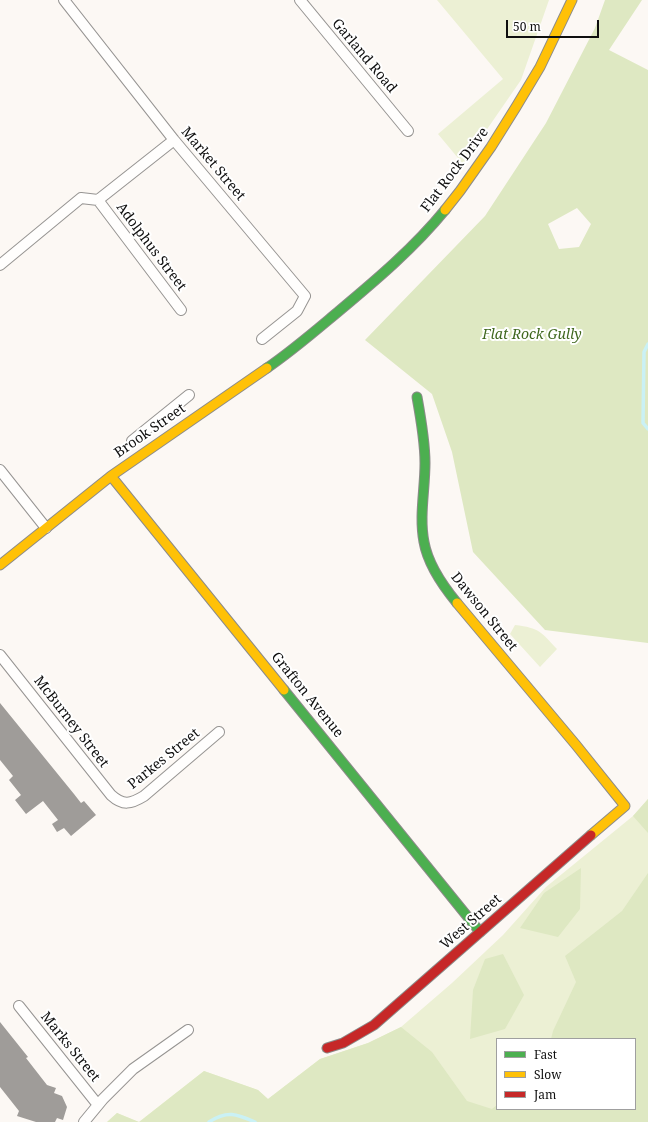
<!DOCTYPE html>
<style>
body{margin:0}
#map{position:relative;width:648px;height:1122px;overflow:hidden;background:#fcf8f4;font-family:"Noto Serif",serif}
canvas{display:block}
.legend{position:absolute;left:496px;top:1038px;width:140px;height:72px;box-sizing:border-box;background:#fff;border:1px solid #9f9f9f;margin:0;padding:5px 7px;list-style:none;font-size:12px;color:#0f0f0f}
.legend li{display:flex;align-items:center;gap:8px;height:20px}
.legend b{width:20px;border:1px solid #9f9f9f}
.scale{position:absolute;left:506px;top:20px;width:93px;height:18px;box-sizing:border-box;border:2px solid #0f0f0f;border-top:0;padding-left:5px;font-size:12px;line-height:14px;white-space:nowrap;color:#0f0f0f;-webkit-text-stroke:3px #fff;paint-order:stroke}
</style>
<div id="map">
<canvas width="648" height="1122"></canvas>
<ul class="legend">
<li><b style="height:5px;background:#4caf50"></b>Fast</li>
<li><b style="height:5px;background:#ffc107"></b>Slow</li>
<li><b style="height:5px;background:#c62828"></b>Jam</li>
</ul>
<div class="scale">50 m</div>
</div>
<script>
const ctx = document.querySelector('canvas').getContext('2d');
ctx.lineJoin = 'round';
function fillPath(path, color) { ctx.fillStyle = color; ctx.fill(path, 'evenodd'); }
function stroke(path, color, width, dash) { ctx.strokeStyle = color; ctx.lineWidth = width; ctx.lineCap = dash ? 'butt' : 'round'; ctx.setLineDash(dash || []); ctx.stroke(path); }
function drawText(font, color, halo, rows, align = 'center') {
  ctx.font = font + ' "Noto Serif",serif'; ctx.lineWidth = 4; ctx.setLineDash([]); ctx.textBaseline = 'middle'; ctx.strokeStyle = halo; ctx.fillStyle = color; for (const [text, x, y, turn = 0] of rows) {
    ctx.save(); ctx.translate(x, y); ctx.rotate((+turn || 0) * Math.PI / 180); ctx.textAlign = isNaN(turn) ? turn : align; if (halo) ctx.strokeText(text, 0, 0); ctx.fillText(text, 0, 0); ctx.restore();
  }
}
const green = new Path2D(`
 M 437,0 L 549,0 L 521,80 L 463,164 L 438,134 L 503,79 Z
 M 515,625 C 540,628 541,632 557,649 L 540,667 L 510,634 Z
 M 648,799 L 648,1122 L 107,1122 L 117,1113 L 139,1122 L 204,1071 L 258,1090 L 268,1099 L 320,1059 L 368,1043 L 401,1027 L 452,983 L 503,935 L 546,887 L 633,816 ZM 497,1039 L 635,1039 L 635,1109 L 497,1109 Z`);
const forest = new Path2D(`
 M 605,0 L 642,0 L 609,50 L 648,70 L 648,643 L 545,630 L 473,552 L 452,452 L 432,394 L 365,340 L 485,216 L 546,123 L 595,28 ZM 577,208 L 591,224 L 579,247 L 559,249 L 548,224 Z
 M 648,799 L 648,833 L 633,816 Z
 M 581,868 L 580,909 L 558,937 L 520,928 L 544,893 Z
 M 648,873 L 648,1122 L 107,1122 L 117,1113 L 139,1122 L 204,1071 L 258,1090 L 268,1099 L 320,1059 L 368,1043 L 401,1027 L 432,1052 L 467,1101 L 492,1109 L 497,1105 L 497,1109 L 635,1109 L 635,1039 L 551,1039 L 553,1031 L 576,982 L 565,956 L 622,911 Z
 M 503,954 L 524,995 L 505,1029 L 470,1039 L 473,990 L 485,959 Z`);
const stream = new Path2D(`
 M 648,344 L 644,352 L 643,423 L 648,429
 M 209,1122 C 227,1110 237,1114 255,1122`);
const building = new Path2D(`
 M 0,703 L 74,794 L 81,803 L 84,801 L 96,815 L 71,836 L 64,828 L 57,832 L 52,824 L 58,820 L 43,801 L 26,814 L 15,800 L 21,795 L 9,780 L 13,776 L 0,760 Z
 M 0,1022 L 28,1057 L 26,1058 L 47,1085 L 56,1088 L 54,1093 L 62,1096 L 67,1107 L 63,1120 L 57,1118 L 55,1122 L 36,1122 L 17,1116 L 19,1111 L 0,1087 Z`);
const street = new Path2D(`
 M 64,0 L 174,140 L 305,296 L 297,311 L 262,339
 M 300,0 L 408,131
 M 98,200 L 174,140
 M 0,265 L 81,198 L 98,200 L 181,310
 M 132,441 L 189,395
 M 0,470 L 46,528
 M 0,655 L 111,795 C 123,806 131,804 144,796 L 219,732
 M 19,1006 L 98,1105
 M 84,1122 L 103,1099 L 133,1069 L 188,1030`);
const fast = new Path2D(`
 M 267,368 C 292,351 315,331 339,311 C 376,280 414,248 445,210
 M 417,397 C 421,419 425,441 425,463 C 425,490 419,516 424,542 C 428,565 443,586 457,603
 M 284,690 L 480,932`);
const slow = new Path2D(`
 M 445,210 L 460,191 L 491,147 L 516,107 L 540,67 L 572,0
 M 111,476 L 284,690
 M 0,565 L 111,476 L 267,368
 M 457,603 L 576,745 L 625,806 L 591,835`);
const jam = new Path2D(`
 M 327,1048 L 343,1043 L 374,1025 L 591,835`);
const streetNames = [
 ["Garland Road",364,56,50],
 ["Market Street",213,164,50],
 ["Flat Rock Drive",455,170,-53],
 ["Adolphus Street",151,247,53],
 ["Brook Street",150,431,-35],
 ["Dawson Street",484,612,51],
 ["Grafton Avenue",307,695,51],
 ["McBurney Street",71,722,52],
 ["Parkes Street",164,759,-39],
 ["West Street",471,922,-41],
 ["Marks Street",70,1047,51]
];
const parkNames = [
 ["Flat Rock Gully",532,335]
];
fillPath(green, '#ecf0d4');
fillPath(forest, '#dee8c2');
stroke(stream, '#caf1f5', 3.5);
fillPath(building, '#9f9c99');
stroke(street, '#969492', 12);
stroke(fast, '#8c8b89', 11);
stroke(slow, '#8c8b89', 11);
stroke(jam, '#8c8b89', 11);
stroke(street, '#fffefd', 10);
stroke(fast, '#4caf50', 9);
stroke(slow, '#ffc107', 9);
stroke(jam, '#c62828', 9);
drawText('14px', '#0f0f0f', '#fff', streetNames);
drawText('italic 14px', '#3f671e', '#fff', parkNames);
</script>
